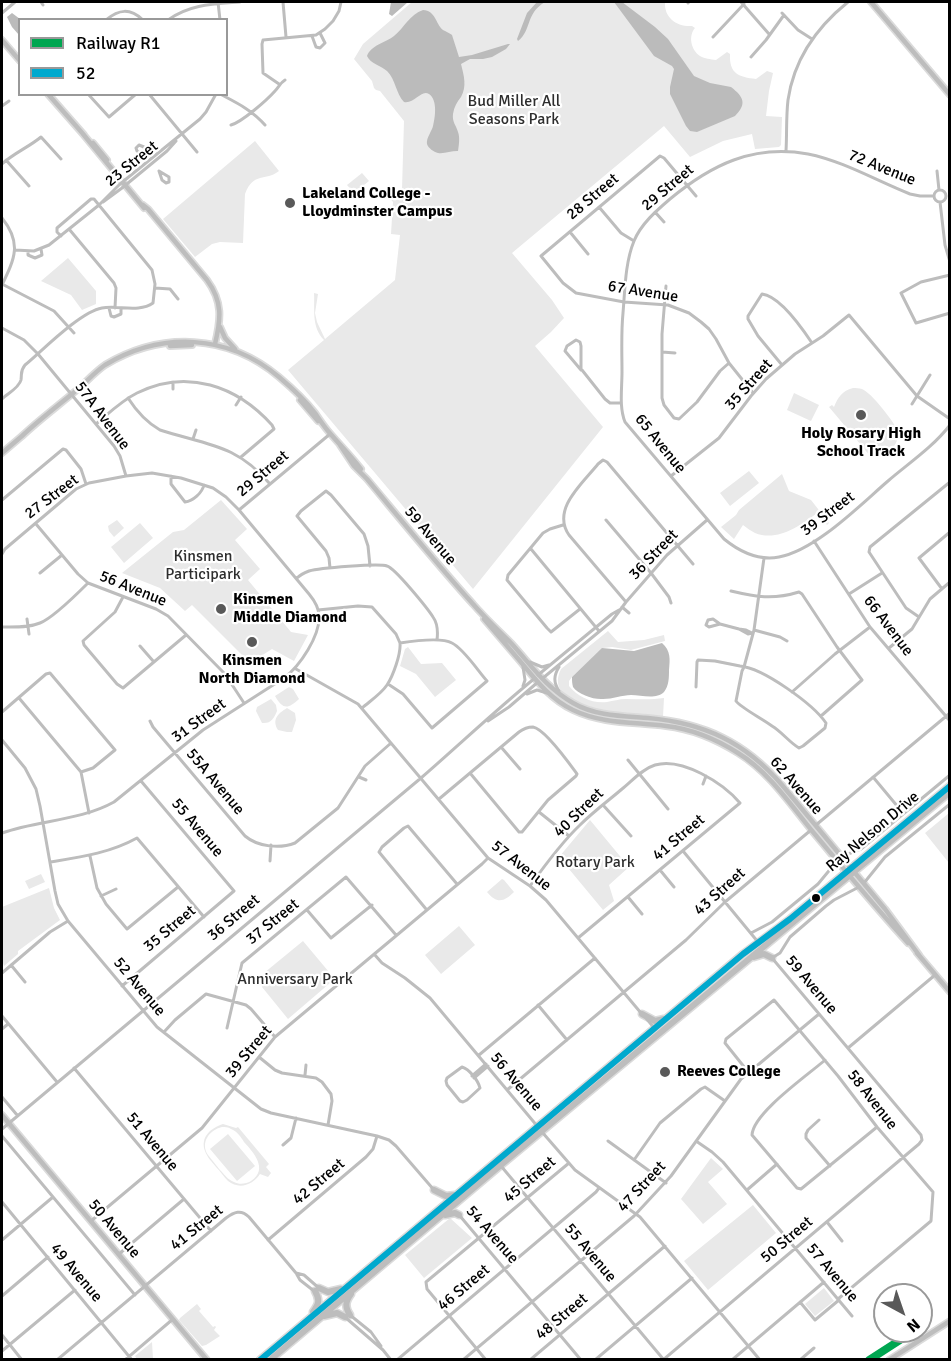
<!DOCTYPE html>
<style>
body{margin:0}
#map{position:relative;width:951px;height:1361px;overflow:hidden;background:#fff;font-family:Signika,sans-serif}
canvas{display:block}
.frame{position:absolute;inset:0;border:3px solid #000;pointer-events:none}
.legend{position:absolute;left:18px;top:18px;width:210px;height:78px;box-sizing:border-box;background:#fff;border:2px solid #999;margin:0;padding:8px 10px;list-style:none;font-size:18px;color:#000}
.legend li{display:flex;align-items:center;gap:12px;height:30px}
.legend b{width:30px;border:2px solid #999}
.north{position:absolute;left:873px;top:1283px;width:60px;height:60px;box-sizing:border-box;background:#fff;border:2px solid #999;border-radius:50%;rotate:140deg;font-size:16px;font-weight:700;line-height:24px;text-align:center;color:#000}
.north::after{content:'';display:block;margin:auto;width:21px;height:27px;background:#595959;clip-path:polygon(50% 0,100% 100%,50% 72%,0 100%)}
</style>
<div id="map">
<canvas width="951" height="1361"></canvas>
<div class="frame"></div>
<ul class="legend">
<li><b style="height:8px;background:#00a651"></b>Railway R1</li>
<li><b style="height:8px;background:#00a9ce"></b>52</li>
</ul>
<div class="north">N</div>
</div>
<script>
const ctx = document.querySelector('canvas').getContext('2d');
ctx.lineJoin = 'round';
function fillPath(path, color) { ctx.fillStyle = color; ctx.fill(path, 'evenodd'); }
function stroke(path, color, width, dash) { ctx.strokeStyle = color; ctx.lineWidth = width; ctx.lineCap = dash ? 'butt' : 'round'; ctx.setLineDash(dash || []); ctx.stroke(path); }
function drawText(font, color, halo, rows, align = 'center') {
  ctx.font = font + ' Signika,sans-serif'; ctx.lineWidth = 4.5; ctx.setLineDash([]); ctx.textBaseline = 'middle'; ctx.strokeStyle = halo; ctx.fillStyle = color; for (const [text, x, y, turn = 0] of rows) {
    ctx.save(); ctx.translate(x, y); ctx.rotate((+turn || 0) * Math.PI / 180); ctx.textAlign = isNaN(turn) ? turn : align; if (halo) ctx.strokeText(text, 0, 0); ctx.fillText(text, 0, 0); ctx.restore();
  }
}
const green = new Path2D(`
 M 412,2 L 665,2 C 664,18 677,27 692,26 L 695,28 C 688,36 691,50 700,56 C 705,59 710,59 716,60 L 727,52 L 730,54 C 729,74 739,77 756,79 L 767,71 L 773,73 L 769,91 L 766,116 L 782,117 L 781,145 L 779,147 L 755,149 L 752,134 L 723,141 L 690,157 L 664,126 L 512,253 L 552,300 L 564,318 L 551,332 L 535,346 L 603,427 L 473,589 L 288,370 L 324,340 C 311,327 315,308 314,293 L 318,294 L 315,313 L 317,322 L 325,339 L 395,280 L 400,235 L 391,234 L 393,202 L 389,197 C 393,192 396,190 402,189 L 404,121 L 380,91 L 376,90 L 374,88 L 372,81 L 354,59 L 363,44 Z
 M 255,141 L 279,171 C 265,182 254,171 245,194 L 243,243 L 220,242 L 212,244 L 195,257 L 163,219 Z
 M 362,173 L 369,181 L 354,193 L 347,185 Z
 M 68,258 L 96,291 L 96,304 L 82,310 L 71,295 L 41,281 Z
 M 853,388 C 856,388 859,388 862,389 C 871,392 896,424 898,432 C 899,438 896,445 891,449 C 886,454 881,455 874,454 L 871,457 L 829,407 L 832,405 L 834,407 C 838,397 842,391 853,388 Z
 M 794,393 L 819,405 L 811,421 L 787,410 Z
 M 749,471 L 759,483 L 730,506 L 720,493 Z
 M 782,474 L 789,491 L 811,500 L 829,523 L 827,525 L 817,513 C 800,526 777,542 755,533 C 751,531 747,528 743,525 L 734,539 L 721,527 L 736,515 L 739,510 Z
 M 221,500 L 247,529 L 235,540 L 260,569 L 248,580 L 291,632 L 308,635 L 294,661 L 272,649 L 250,663 L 192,605 L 185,611 L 160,588 L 122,573 L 173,532 L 184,530 Z
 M 117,520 L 124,528 L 114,537 L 109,531 L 108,526 Z
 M 140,523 L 153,538 L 124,563 L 111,547 Z
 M 608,631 L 618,642 L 644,640 L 664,635 L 665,641 L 631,650 L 612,647 L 603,648 L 572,677 L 569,681 L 569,686 C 578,697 593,704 607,702 C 613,701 619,699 626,699 C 639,699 651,700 664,698 L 663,717 C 639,714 539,713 561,669 Z
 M 408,647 L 421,664 L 442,663 L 456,680 L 435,697 L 416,674 L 400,666 L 405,649 Z
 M 289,687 L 293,689 L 299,699 C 288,709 283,710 275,696 Z
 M 271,699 L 276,705 L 277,711 C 274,718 271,724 262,723 L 256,711 L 257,707 Z
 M 287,708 L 295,713 L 296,720 L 292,732 L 287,732 L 278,730 C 272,720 277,714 287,708 Z
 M 949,813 L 949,863 L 925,833 Z
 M 590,820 L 629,867 L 609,885 L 614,901 L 603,910 L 559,857 Z
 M 41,874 L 45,882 L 29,889 L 25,881 Z
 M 502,879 L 504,880 L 514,892 C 504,902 497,904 487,892 Z
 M 49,888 L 54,908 L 60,920 L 18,951 L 18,954 L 4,966 L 2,960 L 2,907 Z
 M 459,926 L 475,945 L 441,974 L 425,955 Z
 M 303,941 L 334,978 L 330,983 L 288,1019 L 262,987 L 264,973 Z
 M 223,1124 L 236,1128 L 238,1127 L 269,1164 L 266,1167 L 271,1173 L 268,1177 L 260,1174 C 253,1185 239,1190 228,1181 C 224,1177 220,1171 216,1167 C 212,1162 207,1157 205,1151 C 200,1137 211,1128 223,1124 ZM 222,1127 C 225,1127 228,1127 231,1129 C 237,1131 241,1137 244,1142 C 253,1152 269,1169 251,1181 C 246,1184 239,1185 234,1182 C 228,1180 224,1174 220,1170 C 216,1165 212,1160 208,1155 C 200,1143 209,1130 222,1127 Z
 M 228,1134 L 255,1166 L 237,1181 L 210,1149 Z
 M 711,1158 L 723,1169 L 708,1182 L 727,1204 L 703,1224 L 681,1199 Z
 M 753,1205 L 776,1233 L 708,1290 L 684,1261 Z
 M 450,1218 L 472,1238 L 424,1278 L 405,1255 Z
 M 824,1288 L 834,1301 L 815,1316 L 805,1304 Z
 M 197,1304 L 201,1309 L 199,1311 L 213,1327 L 215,1326 L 216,1327 L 214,1330 L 220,1336 L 206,1345 L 202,1346 L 179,1320 L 180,1318 Z
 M 152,1342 L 153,1359 L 137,1359 L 135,1356 Z`);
const water = new Path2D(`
 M 391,2 L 408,2 L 392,16 L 389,14 Z
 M 537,2 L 545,2 C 525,14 532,30 518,41 L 517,39 L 527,13 Z
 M 614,2 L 622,2 L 655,27 L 668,39 L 694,76 L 710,83 L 731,87 C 744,97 747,104 735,116 L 697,132 L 690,131 L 686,126 L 670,94 L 670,87 L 674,69 L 672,66 L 654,56 Z
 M 423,10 C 436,11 435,23 443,30 C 445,31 451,34 452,35 L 459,57 L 472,55 L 508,44 L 510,44 L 506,49 L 492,57 L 483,59 L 470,59 L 461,64 C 464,76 467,86 461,97 C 457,102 454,107 453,114 C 452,122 456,125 458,132 C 460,137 459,145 458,151 L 457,151 C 451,151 444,154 438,153 C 434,152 428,148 427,144 C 426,138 432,131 433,126 C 435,118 438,100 429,94 C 421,89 415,104 404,102 C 396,94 396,80 387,71 C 380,65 371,64 367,56 C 371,45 385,43 394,36 C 404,28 410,14 423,10 Z
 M 12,13 L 20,19 L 19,35 L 12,27 L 7,17 Z
 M 662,643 C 671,651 670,659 669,670 C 669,677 669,686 664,692 C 656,700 641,695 631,695 C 622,695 613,699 603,699 C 594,700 578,694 573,687 C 572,683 572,681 572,677 L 602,648 L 634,651 Z`);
const minor = new Path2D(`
 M 41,2 L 43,5
 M 218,2 L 220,20
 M 283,2 L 286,37
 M 741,2 L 769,34
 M 688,3 L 689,2
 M 2,13 L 15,2
 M 782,13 L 798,30 L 812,39
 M 106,20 C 119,9 130,8 143,20
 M 168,20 C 190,4 214,4 240,2
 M 312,36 L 316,47 L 320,48 L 325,43 L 320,33
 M 713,37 L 744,4
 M 751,57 L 766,40 L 784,15
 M 279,84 L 263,73 L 262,44 L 263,40 L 316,35 L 325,29 L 333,21 L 339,11 L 341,2
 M 88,94 L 109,117 L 136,94
 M 149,94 L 197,152
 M 220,94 C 237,103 252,110 265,125
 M 2,106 L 9,101
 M 231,125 C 242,122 267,100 275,91 C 279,87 280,83 285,80
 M 139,145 L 144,147 L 146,156 L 137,151 L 136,148 Z
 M 786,151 C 787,134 786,117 788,100 C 794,59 817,27 848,2
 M 6,160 L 29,186
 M 2,164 C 14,153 29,147 41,137 L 61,159
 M 159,171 L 169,177 L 169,182 L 166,183 L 162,180 Z
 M 937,171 L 939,190
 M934 196a6 6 0 1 1 12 0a6 6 0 1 1-12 0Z
 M 696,196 L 664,158 L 660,156 L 541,256 L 563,283 L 576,293 L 624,302 L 668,305 L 689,313 L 701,322 L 709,329 L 716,339 L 729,363 L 753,393
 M 934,196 L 920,196 L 910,194 C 877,181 843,161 808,154 C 753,144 711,165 670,199 C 656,211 641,224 634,241 C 625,263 625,290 623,313 C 621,333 622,353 622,372 C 622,389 619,407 625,422 L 724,539 C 740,552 758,561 779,557 C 816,550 860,505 888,481 C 909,463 933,447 950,425
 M 103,202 L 122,188 L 167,151 L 176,141
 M 940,202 L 945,245 L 950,262
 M 599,207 L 621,233 L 634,241
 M 655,212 L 664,222
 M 2,218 C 22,243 15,258 2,285
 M 69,229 L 114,283 L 116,288 L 115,308
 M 570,232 L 588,254
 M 15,250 L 34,251 L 49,245 L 99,205 L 120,184 L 200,119 L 206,112 L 216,94
 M 28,251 L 28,255 L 35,258 L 42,255 L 41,249
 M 950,275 L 921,282 L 901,293 L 916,323 L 950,313
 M 2,284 L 54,311 L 74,333
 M 666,286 L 662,334 L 662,398 L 664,405 L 674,418 L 679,419 L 697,402 L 720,371 L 729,363
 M 155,288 L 170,289 L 178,299
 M 109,308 L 111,316 L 114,317 L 121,314 L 121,308
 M 2,328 L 24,340 L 38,354 L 114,446 L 120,456 L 126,476
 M 576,340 L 580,342 L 581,346 L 581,370 L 565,351 L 567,346 Z
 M 662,352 L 675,353
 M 782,365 L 758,336 L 748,319 L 748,316 L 762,294 C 780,296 802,328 812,343
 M 582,370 L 605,399 L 610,403 L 621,403
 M 173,382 L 173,389
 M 128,398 C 137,412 146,422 160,430 C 207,445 236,444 270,484
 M 2,399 C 7,394 19,388 21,380 C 22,373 20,371 25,365 C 43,350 80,312 102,308 C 118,305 139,313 153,303 L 155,284 L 152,270 L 94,199 L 91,199 L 57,228 L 57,232 L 61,236
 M 912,404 L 930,375
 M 236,405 L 241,397
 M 96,424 C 109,413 121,401 137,393 C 187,368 237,386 272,425 L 274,429 L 241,457
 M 193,439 L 196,430
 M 171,476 L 171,484 L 185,502 C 193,501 202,493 204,485
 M 671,476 L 719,438 L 751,396 L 766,379 L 795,354 L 823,336 L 849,315 L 917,396 L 950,419
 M 2,500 L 63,449 L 66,450 L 81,469 L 86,484
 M 239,510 L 330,434
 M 606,520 L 651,573 L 669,597 L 671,603
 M 36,524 L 78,574 L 88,583 L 156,609 L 168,616 L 225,674 L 244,703
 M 563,525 L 550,529 L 543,533 L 508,575 L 507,580 L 547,628 L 551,632 L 580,609
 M 814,541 L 870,627 L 950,721
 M 531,549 L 599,631
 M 2,554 L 5,549 L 76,489 L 89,483 L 126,476 L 152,473 L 181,478 L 213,488 L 226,497 L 239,510 L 309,594 C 314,600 319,607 319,616 C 320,636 300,666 284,678 L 203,730 L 114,802 C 80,821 38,820 2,833
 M 330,568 L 329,558 L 326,551 L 297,516 L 301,511 L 326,491 L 331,495 L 364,534 L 368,546 L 370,566
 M 40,573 L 62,555
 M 297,578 C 300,575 304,573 309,571 C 319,568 379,563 387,566 C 395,568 428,609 433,617 C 438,624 438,632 437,640
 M 942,589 L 919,558 L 950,532
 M 731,591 C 756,597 773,600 799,592 L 802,594 L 837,647 L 862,680 L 821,716
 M 849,594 L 882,573
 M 123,597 L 115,612 L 83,641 L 84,645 L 117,684 L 123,688 L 186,635
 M 626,602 L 569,535 C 551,509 583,483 598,464 L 603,460 L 607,462 L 693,564
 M 622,607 L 629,613
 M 318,610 L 358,606 L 372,607 L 396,634 L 400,643
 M 919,617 L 906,608 L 869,552 L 870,547 L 950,482
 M 27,619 L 29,634
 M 720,624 L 709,627 L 706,625 L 708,620 L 713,619 L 720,624 L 739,629 L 748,634 L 752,633
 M 2,627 C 14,627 28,628 40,623 C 53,618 77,594 88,583
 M 739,629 L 746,630 L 752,633
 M 754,630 L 780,637 L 787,641
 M 140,646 L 154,662
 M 889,648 L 912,629 L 930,599 L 950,582
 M 530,662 L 542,667 L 549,665
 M 296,669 L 358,704 L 488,858 L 530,886 L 546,900 L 641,1013
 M 538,675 L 612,614 L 619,610
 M 543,678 L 612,621 L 626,602 L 667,555 L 707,520
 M 388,684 L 403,694 L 432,728 L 487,681 C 478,671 464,649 452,643 C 441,637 413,641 400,643
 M 523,686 L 525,680 L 523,667
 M 696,687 L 697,662 L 698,660 L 715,661 L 740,666 C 763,668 813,704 826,723 L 825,728 L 803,746 L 799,748 C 789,742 782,732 772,726 C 763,719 741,708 736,701 L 742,671 L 744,667 L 754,630 L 764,558
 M 559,691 C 553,682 554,675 559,667
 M 792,692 L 835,654 L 870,627
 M 527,694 L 537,690 L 547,693
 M 19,698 L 81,772 L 89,813
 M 362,708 C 370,701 381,694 387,685 C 393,676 401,654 400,643
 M 2,712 L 46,674 L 50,673 L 115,750 L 93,768 L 81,772
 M 150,721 L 153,727 L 245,836 C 258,847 280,849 295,843 L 338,808 L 365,766 L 391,743
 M 488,721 L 509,707 L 538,682
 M 2,740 L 25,768 L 36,789 L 40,806 L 55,891 L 58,904 L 68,921 L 157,1027 L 261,1109 L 271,1113 L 377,1136 L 389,1140 L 396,1146 L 434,1190
 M 501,747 L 520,769
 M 628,760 L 668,809
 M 359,777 L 366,780
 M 873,777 L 903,813
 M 703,784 L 706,776
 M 439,799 L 519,732 C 523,729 527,727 533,727 C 545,729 569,763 577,774 L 576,776 L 548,800 L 522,832 L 519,832 L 470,773
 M 603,805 L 631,836
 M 539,812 L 569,836
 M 816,825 L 950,713
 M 683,851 L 758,942
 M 90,856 L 97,888 L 106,904 L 127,929 L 178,887
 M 843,858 L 848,854 L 861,849 L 950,775
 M 270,861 L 271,845
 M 50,862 C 81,857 110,853 137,838 L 204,917
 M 660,870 L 674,887
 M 864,883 L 885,857 L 950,804
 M 530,886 C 545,865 561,843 580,825 C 593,812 608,801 622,789 C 632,781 642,769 655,765 C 682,757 723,783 740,803 L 578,938
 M 101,896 L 116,889
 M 628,897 L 642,914
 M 426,909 L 379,852 L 382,847 L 404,828 L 408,826 L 457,884
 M 307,910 L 331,938 L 372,905
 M 751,933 L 772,922 L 818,884 L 837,861
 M 374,954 L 382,963 L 405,978 L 430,998 L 538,1127
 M 772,958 L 780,953 L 790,937 L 826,906 L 834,900 L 859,887
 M 11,965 L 25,982
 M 2,973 L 50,932 L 68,921
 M 122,986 L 234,891 L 141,781
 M 538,1005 L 567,1040
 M 2,1016 L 57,1082
 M 646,1018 L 655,1029
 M 227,1028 L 242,963 L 346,877 L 396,935
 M 2,1029 L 8,1024
 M 164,1032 L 175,1020 L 206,994 L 246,1005 L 251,1009 L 275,1037
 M 848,1048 L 935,975
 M 479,1055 L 595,958
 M 259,1057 L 275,1070 L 282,1073 L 316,1078 L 322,1082 L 331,1094 L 332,1101 L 328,1125
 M 825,1060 C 808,1075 753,1113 752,1135 L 797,1188 L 801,1189 L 877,1127
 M 462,1067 C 469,1069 478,1080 480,1088 L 467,1100 L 463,1102 L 460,1101 L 447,1085 L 446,1081 L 447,1078 Z
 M 74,1068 L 211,1231
 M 749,1073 L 725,1043 L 726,1039 L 774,1000 L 838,1076 L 877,1127 L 933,1192 L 931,1221 L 838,1299
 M 305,1075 L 306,1065
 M 472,1076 L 486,1064
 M 474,1078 L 488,1066
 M 507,1090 L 686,940 L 725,902 L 811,830
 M 2,1097 L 17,1115
 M 819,1120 L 808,1130 L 806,1134 L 806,1138 L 830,1166
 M 2,1129 L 421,778 C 459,745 496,710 535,678
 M 542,1132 L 575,1170 L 640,1217 L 760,1360
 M 2,1136 L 135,1295
 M 608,1141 L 666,1183
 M 696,1141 L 712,1152 L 723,1162 L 852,1316
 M 283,1145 L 291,1138 L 296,1118
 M 634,1160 L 660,1123 L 701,1089 L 705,1087 L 725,1101
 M 501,1166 L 664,1360
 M 747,1190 L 777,1164
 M 2,1202 L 132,1360
 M 460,1216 L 581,1360
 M 91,1221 L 202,1128 L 275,1037 L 482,864 L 488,858
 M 827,1222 L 842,1241
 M 2,1240 L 53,1197
 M 268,1240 L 366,1157 L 373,1149 L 377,1136
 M 119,1254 L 184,1199
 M 296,1273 L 304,1275 L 320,1289
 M 2,1296 L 48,1257
 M 800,1302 L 815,1320 L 839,1300
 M 350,1315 L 371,1332 L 381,1346
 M 346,1318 L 383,1350 L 391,1360
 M 2,1335 L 22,1360
 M 2,1351 L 75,1290
 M 57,1360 L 226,1218 C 234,1212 241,1209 249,1217 L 296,1273 L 300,1280 L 314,1291
 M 125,1360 L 173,1319
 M 397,1360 L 596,1192 L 599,1188
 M 463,1360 L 634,1216 L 671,1176 L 741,1079 L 819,1014
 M 486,1360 L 427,1289 L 426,1282 L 569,1163
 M 530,1360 L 665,1246
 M 595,1360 L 692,1278
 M 663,1360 L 919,1144 L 922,1140 L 921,1135 L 772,958
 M 732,1360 L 824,1282
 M 800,1360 L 814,1348`);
const major = new Path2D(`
 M 871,2 L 950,95
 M 2,40 L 20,61
 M 48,94 L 84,135
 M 83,134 L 144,208
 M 93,143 L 107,160
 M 143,205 L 148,209 L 207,280 C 223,302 221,319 215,344
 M 220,327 L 225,338 L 235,349
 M 170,346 L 192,345
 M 300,400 L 318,421
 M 22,436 C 40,419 59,405 78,389 C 87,381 95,372 105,365 C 162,331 228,334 279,377 C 292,388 305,400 315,413 C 319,419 323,425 328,431 C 339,444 351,456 361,469
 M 340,445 L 354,466 L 367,479 C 402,521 436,563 473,604 C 485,618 498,630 511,643 C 532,666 545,687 573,703 C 595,716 622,716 648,718 C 704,723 745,742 782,785 L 885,909 L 919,955
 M 2,453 L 22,436
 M 484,619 C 496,633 508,647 520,661 C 535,679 550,699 573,710 C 602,724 635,722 666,726 C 692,729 716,739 738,753 C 769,772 790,804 813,832 C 844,869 875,907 908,943
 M 917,953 L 950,992
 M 2,1115 L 207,1360
 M 889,1360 L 950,1321`);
const highway = new Path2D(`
 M 754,957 L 764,954 L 772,958
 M 642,1014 L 655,1021 L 664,1019
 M 434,1190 L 446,1196 L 455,1195
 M 445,1215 L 455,1213 L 459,1215
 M 319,1288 L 328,1292 L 341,1289
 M 313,1312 C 319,1304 320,1300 315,1291
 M 350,1315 C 345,1307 345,1302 351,1294
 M 324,1316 L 337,1313 L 345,1317
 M 260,1360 L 743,954 L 790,919 L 950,786
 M 270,1360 L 501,1165 L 950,792`);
const bus1 = new Path2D(`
 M 260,1360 L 743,954 L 790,919 L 950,786`);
const rail1 = new Path2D(`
 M 869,1360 L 914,1331`);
const markers = [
 [290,203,6,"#595959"],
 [861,415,6,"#595959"],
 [221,609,6,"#595959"],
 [252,642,6,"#595959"],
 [816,898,5,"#000"],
 [665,1072,6,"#595959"]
];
const parkNames = [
 ["Bud Miller All",514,102],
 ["Seasons Park",514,120],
 ["Kinsmen",203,557],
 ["Participark",203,575],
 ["Rotary Park",595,863],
 ["Anniversary Park",295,980]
];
const streetNames = [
 ["23 Street",132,164,-39],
 ["72 Avenue",882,168,22],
 ["29 Street",668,188,-40],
 ["28 Street",593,197,-40],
 ["67 Avenue",643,292,9],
 ["35 Street",749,385,-48],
 ["57A Avenue",102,416,53],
 ["65 Avenue",660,444,51],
 ["29 Street",263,474,-40],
 ["27 Street",52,497,-37],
 ["39 Street",828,514,-37],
 ["59 Avenue",430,536,50],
 ["36 Street",654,555,-46],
 ["56 Avenue",133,589,22],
 ["66 Avenue",888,626,53],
 ["31 Street",199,721,-36],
 ["55A Avenue",215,782,50],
 ["62 Avenue",796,786,49],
 ["40 Street",579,813,-44],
 ["55 Avenue",197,828,50],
 ["Ray Nelson Drive",873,832,-40],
 ["41 Street",679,838,-40],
 ["57 Avenue",521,866,38],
 ["43 Street",720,892,-42],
 ["36 Street",234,918,-40],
 ["37 Street",273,922,-39],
 ["35 Street",170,929,-40],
 ["59 Avenue",811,985,50],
 ["52 Avenue",139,987,50],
 ["39 Street",249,1052,-50],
 ["56 Avenue",516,1082,50],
 ["58 Avenue",872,1100,52],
 ["51 Avenue",152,1142,50],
 ["45 Street",530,1180,-40],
 ["42 Street",319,1182,-40],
 ["47 Street",642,1187,-47],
 ["41 Street",197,1228,-39],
 ["50 Avenue",114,1229,50],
 ["54 Avenue",492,1235,49],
 ["50 Street",787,1240,-40],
 ["55 Avenue",590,1253,50],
 ["49 Avenue",76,1273,50],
 ["57 Avenue",832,1273,50],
 ["46 Street",464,1288,-40],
 ["48 Street",562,1317,-40]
];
const poiNames = [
 ["Lakeland College -",302,194],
 ["Lloydminster Campus",302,212],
 ["Holy Rosary High",861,434,"center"],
 ["School Track",861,452,"center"],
 ["Kinsmen",233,600],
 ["Middle Diamond",233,618],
 ["Kinsmen",252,661,"center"],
 ["North Diamond",252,679,"center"],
 ["Reeves College",677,1072]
];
fillPath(green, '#e9e9e9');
fillPath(water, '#bbb');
stroke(major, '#dbdbdb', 8);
stroke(highway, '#dbdbdb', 9);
stroke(minor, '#bdbdbd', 3);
stroke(major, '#bdbdbd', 4.5);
stroke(highway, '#bdbdbd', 6);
stroke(bus1, '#00a9ce', 6);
stroke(rail1, '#00a651', 8);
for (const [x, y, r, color] of markers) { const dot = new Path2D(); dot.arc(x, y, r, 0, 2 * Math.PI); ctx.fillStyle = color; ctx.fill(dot); stroke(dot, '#fff', 2); }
drawText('16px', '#2e2e2e', '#fff', parkNames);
drawText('16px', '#000', '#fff', streetNames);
drawText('bold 16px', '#000', '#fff', poiNames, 'left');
</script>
